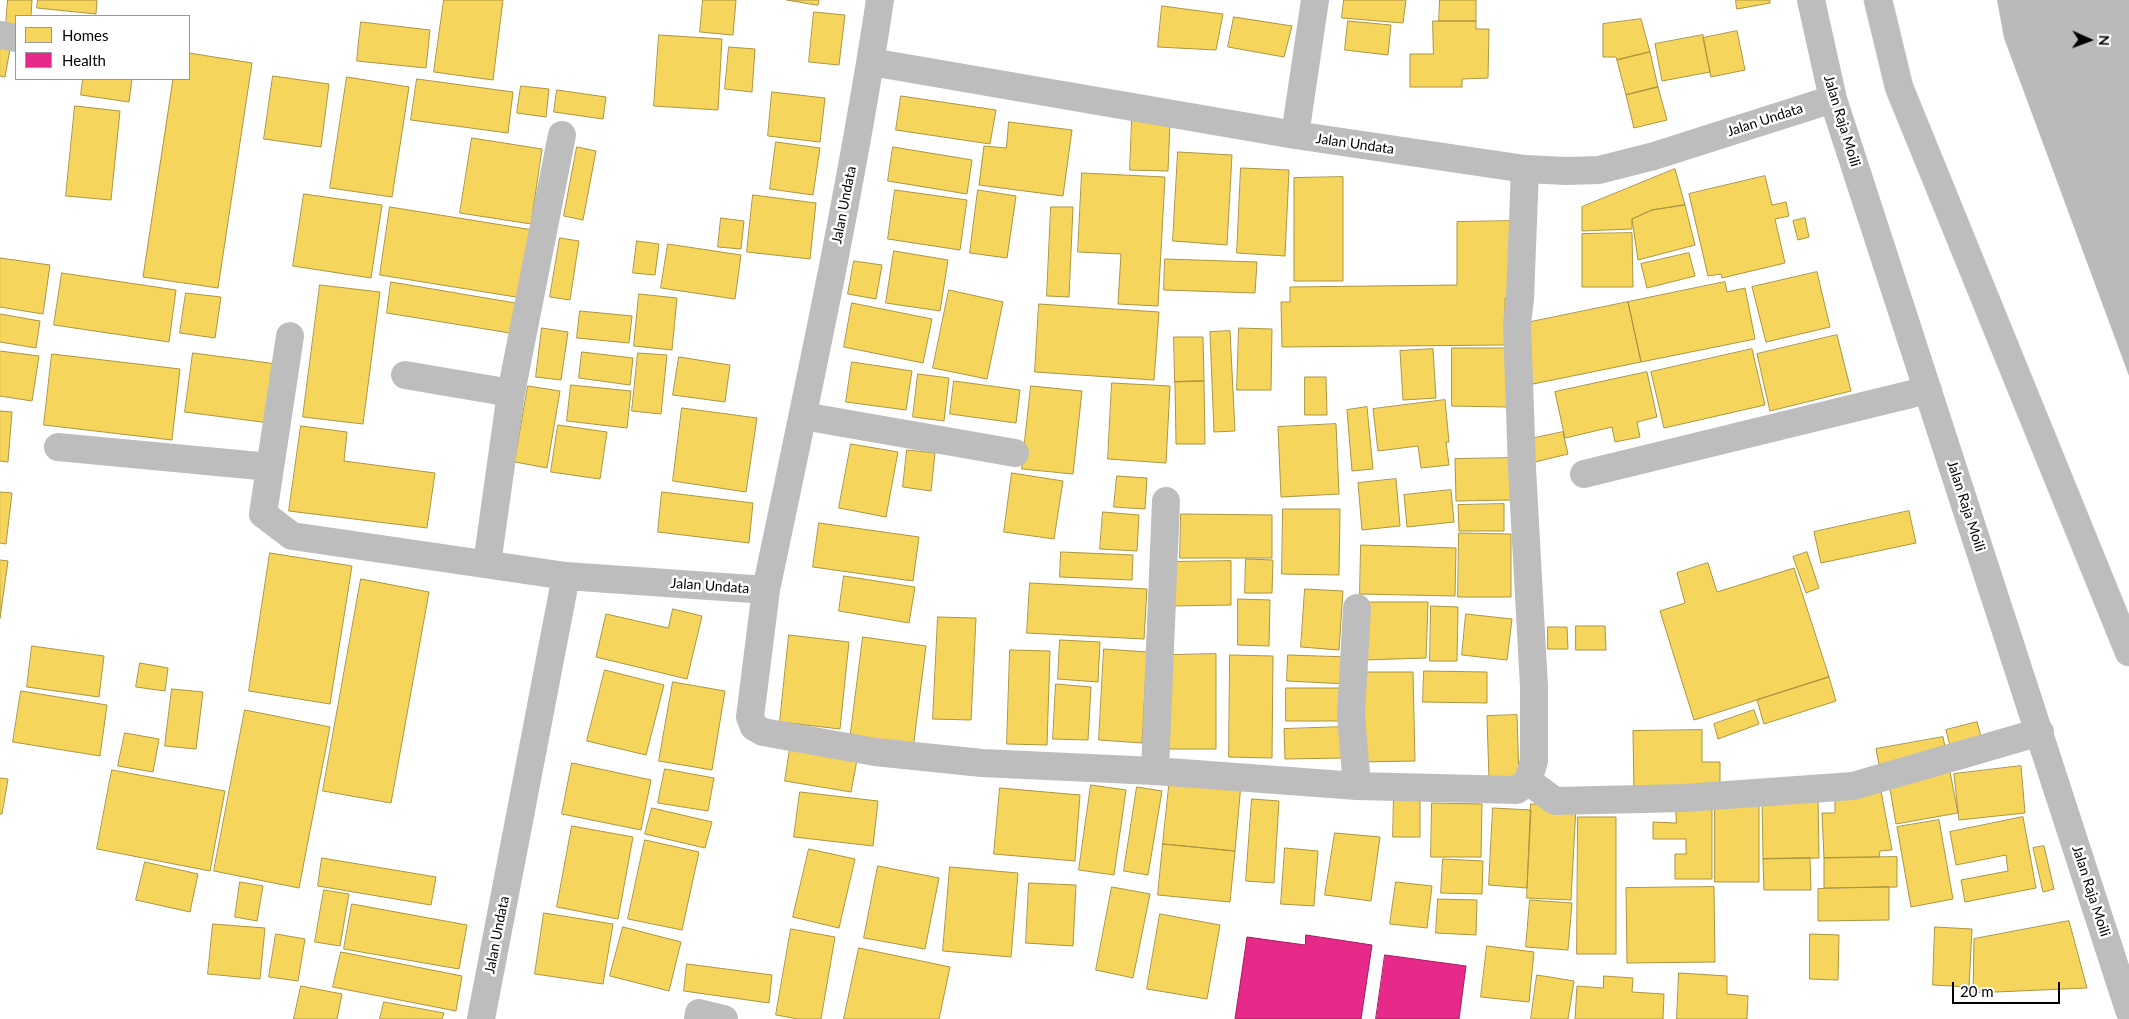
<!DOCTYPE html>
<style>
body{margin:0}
#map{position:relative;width:2129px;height:1019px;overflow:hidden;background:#fff;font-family:Lato,sans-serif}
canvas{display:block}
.legend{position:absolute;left:15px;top:15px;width:175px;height:65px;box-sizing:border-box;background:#fff;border:1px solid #999;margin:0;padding:6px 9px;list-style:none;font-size:15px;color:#000}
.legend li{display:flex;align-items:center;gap:10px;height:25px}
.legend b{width:25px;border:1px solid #999}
.north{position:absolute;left:2064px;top:15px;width:50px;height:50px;-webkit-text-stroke:4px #fff;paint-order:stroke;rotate:92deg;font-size:14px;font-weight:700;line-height:20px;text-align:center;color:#000}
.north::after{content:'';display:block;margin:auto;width:18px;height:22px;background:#000;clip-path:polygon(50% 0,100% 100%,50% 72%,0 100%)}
.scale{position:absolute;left:1952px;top:982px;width:108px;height:22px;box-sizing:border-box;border:2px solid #000;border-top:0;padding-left:6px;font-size:15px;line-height:18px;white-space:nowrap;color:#000;-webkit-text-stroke:4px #fff;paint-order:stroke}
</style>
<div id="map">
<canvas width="2129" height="1019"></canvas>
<ul class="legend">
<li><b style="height:14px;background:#f6d55c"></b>Homes</li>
<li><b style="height:14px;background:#e7298a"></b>Health</li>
</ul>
<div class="north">N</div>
<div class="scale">20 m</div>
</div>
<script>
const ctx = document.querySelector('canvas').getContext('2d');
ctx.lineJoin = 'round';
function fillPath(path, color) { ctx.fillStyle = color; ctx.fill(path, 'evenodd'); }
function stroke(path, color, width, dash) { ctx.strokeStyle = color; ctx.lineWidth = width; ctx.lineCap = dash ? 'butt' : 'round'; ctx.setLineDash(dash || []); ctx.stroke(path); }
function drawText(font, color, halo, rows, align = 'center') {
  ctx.font = font + ' Lato,sans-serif'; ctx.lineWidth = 5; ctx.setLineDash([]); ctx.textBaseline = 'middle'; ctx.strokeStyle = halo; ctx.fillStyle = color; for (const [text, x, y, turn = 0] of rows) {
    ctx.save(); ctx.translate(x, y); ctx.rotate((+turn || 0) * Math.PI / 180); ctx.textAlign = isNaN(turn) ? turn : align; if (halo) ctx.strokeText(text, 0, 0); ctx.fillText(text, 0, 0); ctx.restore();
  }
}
const water = new Path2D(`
 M 1997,0 L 2129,0 L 2129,376 L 2004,38 Z`);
const homes = new Path2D(`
 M 8,0 L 32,0 L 31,16 L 16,16 L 16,25 L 6,25 Z
 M 38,0 L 97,0 L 96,14 L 37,8 Z
 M 444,0 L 503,0 L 493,80 L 434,72 Z
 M 703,0 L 736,0 L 733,35 L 700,32 Z
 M 787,0 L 819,0 L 818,5 Z
 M 1344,0 L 1406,0 L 1403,23 L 1342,18 Z
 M 1440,0 L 1476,0 L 1476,21 L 1439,21 Z
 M 1736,0 L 1770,0 L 1770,3 L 1737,9 Z
 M 1162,6 L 1223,14 L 1216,50 L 1158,47 Z
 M 814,12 L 845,15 L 839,65 L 809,62 Z
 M 1234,17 L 1292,26 L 1284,57 L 1228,47 Z
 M 1641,19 L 1650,52 L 1617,60 L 1616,57 L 1603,57 L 1603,24 Z
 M 1348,21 L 1391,25 L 1388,55 L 1345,50 Z
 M 1433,21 L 1476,21 L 1476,29 L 1489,29 L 1488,78 L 1462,79 L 1462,87 L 1410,87 L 1410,54 L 1433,54 Z
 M 361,22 L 430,30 L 426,68 L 357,61 Z
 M 1737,31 L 1745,70 L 1711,77 L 1703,38 Z
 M 659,35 L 722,39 L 718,110 L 654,106 Z
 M 1703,35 L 1710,72 L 1662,81 L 1655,44 Z
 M 0,36 L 12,38 L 5,77 L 0,76 Z
 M 729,47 L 755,49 L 752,92 L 725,89 Z
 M 1650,52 L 1658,87 L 1626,95 L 1617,60 Z
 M 189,53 L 252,63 L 218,288 L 143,277 L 173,79 L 189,79 Z
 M 273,76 L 329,84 L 321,147 L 264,139 Z
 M 347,77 L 409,87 L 392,197 L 330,188 Z
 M 83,79 L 132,79 L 129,102 L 81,95 Z
 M 417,79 L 513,92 L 508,133 L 411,120 Z
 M 521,86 L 549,89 L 546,117 L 517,113 Z
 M 1658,87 L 1667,120 L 1634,128 L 1626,95 Z
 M 557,90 L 606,97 L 603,119 L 554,112 Z
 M 772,92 L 825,98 L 820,142 L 768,136 Z
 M 901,96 L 996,110 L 990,144 L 896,130 Z
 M 75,106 L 120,111 L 111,200 L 66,196 Z
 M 1132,120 L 1170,122 L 1168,171 L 1130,170 Z
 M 1009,122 L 1072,130 L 1063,196 L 979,185 L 984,146 L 1006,148 Z
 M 472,138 L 542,149 L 531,224 L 460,213 Z
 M 776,142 L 820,148 L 813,195 L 770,189 Z
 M 577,147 L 596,151 L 583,220 L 564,216 Z
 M 893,147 L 972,160 L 967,194 L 888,181 Z
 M 1178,152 L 1232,155 L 1227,245 L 1173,241 Z
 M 1241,168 L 1289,170 L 1285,256 L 1237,253 Z
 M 1675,169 L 1685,205 L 1652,210 L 1632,219 L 1632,229 L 1582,231 L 1582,207 Z
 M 1082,173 L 1165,177 L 1158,306 L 1118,304 L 1121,254 L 1078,252 Z
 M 1765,176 L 1772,205 L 1786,202 L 1789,216 L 1775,219 L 1785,263 L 1722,278 L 1721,274 L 1708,276 L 1689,194 Z
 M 1343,177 L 1343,281 L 1294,281 L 1294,178 Z
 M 895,190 L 967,200 L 960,250 L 888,239 Z
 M 978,190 L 1016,196 L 1007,258 L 970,253 Z
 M 304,194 L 382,205 L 371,278 L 293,266 Z
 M 753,195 L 816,203 L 810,259 L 747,252 Z
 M 1685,205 L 1695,245 L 1638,260 L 1632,219 L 1652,210 Z
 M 390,207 L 533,230 L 522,298 L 380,275 Z
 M 1051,207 L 1073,207 L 1069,297 L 1047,296 Z
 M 721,218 L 744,221 L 741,249 L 718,247 Z
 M 1805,218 L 1809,237 L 1798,240 L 1793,221 Z
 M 1512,221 L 1513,298 L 1505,298 L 1505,345 L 1282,347 L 1281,302 L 1290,302 L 1290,287 L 1457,285 L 1457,222 Z
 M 1632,233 L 1633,287 L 1582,287 L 1582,234 Z
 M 560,238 L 579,241 L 570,300 L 550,297 Z
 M 637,241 L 659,244 L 655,275 L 633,273 Z
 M 668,244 L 741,255 L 735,299 L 661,288 Z
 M 894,251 L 948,260 L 940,311 L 886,303 Z
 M 1689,253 L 1695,276 L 1647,288 L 1641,264 Z
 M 0,258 L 50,265 L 43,314 L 0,307 Z
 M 1165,259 L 1257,262 L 1255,293 L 1164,290 Z
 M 854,261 L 882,265 L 876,299 L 848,294 Z
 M 1817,272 L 1830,327 L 1766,342 L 1752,287 Z
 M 62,273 L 176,290 L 169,342 L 54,325 Z
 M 391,282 L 521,304 L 516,334 L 387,313 Z
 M 1725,282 L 1727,292 L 1745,288 L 1755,339 L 1641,362 L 1628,302 Z
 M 320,285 L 380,292 L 363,424 L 303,417 Z
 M 949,290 L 1003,302 L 987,379 L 933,368 Z
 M 186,293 L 221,297 L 215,338 L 180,333 Z
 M 639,294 L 677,298 L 672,350 L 634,346 Z
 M 1628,302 L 1641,362 L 1533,384 L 1521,324 Z
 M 852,303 L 932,319 L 923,363 L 844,347 Z
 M 1039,304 L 1159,312 L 1154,380 L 1035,372 Z
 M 580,311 L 632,316 L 629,343 L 577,338 Z
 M 0,314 L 40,321 L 36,348 L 0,342 Z
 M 542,328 L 568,332 L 561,380 L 536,377 Z
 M 1239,328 L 1272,329 L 1271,390 L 1237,390 Z
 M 1230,331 L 1235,431 L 1214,432 L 1210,332 Z
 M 1837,335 L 1851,391 L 1770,411 L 1757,354 Z
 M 1174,337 L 1203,337 L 1204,381 L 1175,382 Z
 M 1452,348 L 1507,348 L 1507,407 L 1452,406 Z
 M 1433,349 L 1436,398 L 1403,400 L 1400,351 Z
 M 1752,349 L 1765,405 L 1664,428 L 1651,372 Z
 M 0,351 L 39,356 L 32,401 L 0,396 Z
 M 582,352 L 633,358 L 630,385 L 579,378 Z
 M 193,353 L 277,364 L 269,423 L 185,412 Z
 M 638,353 L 667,355 L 661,414 L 632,411 Z
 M 52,354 L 180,369 L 172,440 L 44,425 Z
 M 679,357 L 730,365 L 725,402 L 673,395 Z
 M 852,362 L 912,371 L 906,410 L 846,402 Z
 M 1647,372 L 1657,417 L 1637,422 L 1640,437 L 1615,442 L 1612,427 L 1565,438 L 1555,392 Z
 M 918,374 L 949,378 L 944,421 L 913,417 Z
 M 1305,377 L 1326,377 L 1327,415 L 1305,415 Z
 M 954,381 L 1020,390 L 1016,423 L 950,414 Z
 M 1204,381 L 1205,444 L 1176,444 L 1175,382 Z
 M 1112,383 L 1170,386 L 1166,463 L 1108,459 Z
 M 571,385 L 631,391 L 627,428 L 567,421 Z
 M 528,386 L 560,391 L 547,468 L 515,462 Z
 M 1031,386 L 1082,391 L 1073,474 L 1022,469 Z
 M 1445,400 L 1449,442 L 1446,442 L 1449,465 L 1421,468 L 1418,446 L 1378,451 L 1373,409 Z
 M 1367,407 L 1373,469 L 1352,471 L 1347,410 Z
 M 682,408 L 757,418 L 746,492 L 673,481 Z
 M 0,411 L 12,412 L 8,462 L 0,461 Z
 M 1336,424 L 1339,494 L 1281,497 L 1278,427 Z
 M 558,425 L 607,432 L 600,479 L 551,472 Z
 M 301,426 L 347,432 L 344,461 L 435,473 L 427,528 L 289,511 Z
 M 1563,432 L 1568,454 L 1535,462 L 1530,439 Z
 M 851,444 L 898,452 L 886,517 L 839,508 Z
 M 907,450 L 935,453 L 931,491 L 903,487 Z
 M 1511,458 L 1512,500 L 1456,501 L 1455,459 Z
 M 1012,473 L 1063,481 L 1054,539 L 1004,532 Z
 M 1117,476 L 1147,478 L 1145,509 L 1114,507 Z
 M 1396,479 L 1400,526 L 1362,530 L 1358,483 Z
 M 1451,490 L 1454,522 L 1407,527 L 1404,495 Z
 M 0,492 L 12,493 L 6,544 L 0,543 Z
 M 662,492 L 753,503 L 749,543 L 658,532 Z
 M 1504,504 L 1504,531 L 1459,531 L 1458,505 Z
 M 1283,509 L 1340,509 L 1339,575 L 1282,574 Z
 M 1909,511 L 1916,543 L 1821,563 L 1814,532 Z
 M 1103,512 L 1139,515 L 1137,551 L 1100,549 Z
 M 1181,514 L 1272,515 L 1272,558 L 1180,558 Z
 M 819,523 L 919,537 L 913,581 L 813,567 Z
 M 1459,533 L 1511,534 L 1511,597 L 1458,597 Z
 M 1361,545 L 1456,548 L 1455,596 L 1360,594 Z
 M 1061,552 L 1133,555 L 1132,580 L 1060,577 Z
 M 1807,552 L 1819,588 L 1806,593 L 1793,557 Z
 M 270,553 L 352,566 L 330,704 L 249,691 Z
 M 1246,559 L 1273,560 L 1272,593 L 1245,593 Z
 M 0,560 L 8,561 L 0,618 Z
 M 1231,561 L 1231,605 L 1172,606 L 1171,562 Z
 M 1708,563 L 1717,592 L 1794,568 L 1829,677 L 1694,720 L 1660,611 L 1685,603 L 1677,573 Z
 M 844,576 L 915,587 L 909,623 L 839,611 Z
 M 361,579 L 429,592 L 391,803 L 323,791 Z
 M 1030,583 L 1147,589 L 1144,639 L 1027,633 Z
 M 1305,589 L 1343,591 L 1339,650 L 1301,647 Z
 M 1238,599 L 1270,600 L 1269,646 L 1238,645 Z
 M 1364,602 L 1428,602 L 1426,658 L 1363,660 Z
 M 1431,606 L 1458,607 L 1457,661 L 1430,661 Z
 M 673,609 L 702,616 L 687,679 L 596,657 L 606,614 L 668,628 Z
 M 1466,614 L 1512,619 L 1507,660 L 1462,655 Z
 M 938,617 L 976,618 L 971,720 L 933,719 Z
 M 1576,626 L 1605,626 L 1606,650 L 1576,650 Z
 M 1548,627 L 1567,627 L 1568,649 L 1548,649 Z
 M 789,635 L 849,642 L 840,729 L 780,722 Z
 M 863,637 L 926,646 L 913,749 L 850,740 Z
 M 1060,640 L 1100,642 L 1098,682 L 1058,679 Z
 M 32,646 L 104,656 L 99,697 L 27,687 Z
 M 1104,649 L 1147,652 L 1142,743 L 1099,740 Z
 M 1010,650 L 1050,651 L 1047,745 L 1007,744 Z
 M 1216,654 L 1216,749 L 1169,749 L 1171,655 Z
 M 1230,655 L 1273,656 L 1272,758 L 1229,757 Z
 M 1288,655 L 1349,657 L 1348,684 L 1287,681 Z
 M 140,663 L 168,668 L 165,691 L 136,687 Z
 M 605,670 L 664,685 L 646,755 L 587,741 Z
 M 1424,671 L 1487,672 L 1487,703 L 1423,702 Z
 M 1358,672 L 1413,672 L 1415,761 L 1359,762 Z
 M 1829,677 L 1836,701 L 1764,724 L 1757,700 Z
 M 673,682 L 725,691 L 712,770 L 659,761 Z
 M 1056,684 L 1091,687 L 1088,740 L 1053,739 Z
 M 1286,688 L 1351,688 L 1351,721 L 1286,721 Z
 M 172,689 L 203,692 L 196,749 L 165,746 Z
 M 21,691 L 107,705 L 100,756 L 13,742 Z
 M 245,710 L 330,727 L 299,888 L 214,871 Z
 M 1754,710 L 1759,724 L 1718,739 L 1714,724 Z
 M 1517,715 L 1519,778 L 1489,780 L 1487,716 Z
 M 1977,722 L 1988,761 L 1956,770 L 1946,730 Z
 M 1343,727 L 1344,758 L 1285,759 L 1284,729 Z
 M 1702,730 L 1702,762 L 1720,762 L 1720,794 L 1634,794 L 1633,731 Z
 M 125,733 L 159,739 L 153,772 L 118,766 Z
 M 1943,737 L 1949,766 L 1882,780 L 1876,749 Z
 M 790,749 L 857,760 L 851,792 L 785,781 Z
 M 572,763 L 651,780 L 641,830 L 562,814 Z
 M 2021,766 L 2025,813 L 1959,820 L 1954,774 Z
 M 665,769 L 714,778 L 708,811 L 658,803 Z
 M 112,770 L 225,791 L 210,871 L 97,849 Z
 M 1950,772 L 1958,813 L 1896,824 L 1889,783 Z
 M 1170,777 L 1241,784 L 1235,851 L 1163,844 Z
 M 0,778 L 8,779 L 2,814 L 0,814 Z
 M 1091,785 L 1126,790 L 1114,875 L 1079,870 Z
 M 1137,787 L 1162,791 L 1148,875 L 1124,871 Z
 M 1000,788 L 1080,795 L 1075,861 L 994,854 Z
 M 1881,791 L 1892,850 L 1880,851 L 1879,857 L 1824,858 L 1822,813 L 1835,813 L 1835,792 Z
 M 800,792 L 878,801 L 873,846 L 794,837 Z
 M 1394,795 L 1420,795 L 1420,837 L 1393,837 Z
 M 1818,795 L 1819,858 L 1763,859 L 1762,796 Z
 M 1715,798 L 1759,799 L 1759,882 L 1715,882 Z
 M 1252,799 L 1279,801 L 1274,883 L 1246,881 Z
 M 1432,803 L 1482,804 L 1481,857 L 1431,857 Z
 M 1531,804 L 1576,806 L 1571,900 L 1527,898 Z
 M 1676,806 L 1712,806 L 1712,879 L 1675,879 L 1675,854 L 1686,854 L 1686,839 L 1653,839 L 1653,822 L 1676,823 Z
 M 652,808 L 712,822 L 705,848 L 645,834 Z
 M 1493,808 L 1531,810 L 1527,888 L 1489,885 Z
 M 1578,817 L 1616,817 L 1616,954 L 1577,954 Z
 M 2023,817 L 2036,888 L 1965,902 L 1961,880 L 2008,871 L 2006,855 L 1956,865 L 1950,832 Z
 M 1939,820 L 1953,899 L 1911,907 L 1897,827 Z
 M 572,826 L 633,837 L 618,919 L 557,907 Z
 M 1335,833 L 1380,837 L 1371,901 L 1325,895 Z
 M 645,840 L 699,852 L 682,930 L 628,919 Z
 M 1163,844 L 1235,851 L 1230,902 L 1158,895 Z
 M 2044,846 L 2054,889 L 2043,892 L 2033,848 Z
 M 1285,848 L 1318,851 L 1314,906 L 1281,904 Z
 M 809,849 L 855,859 L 839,928 L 793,917 Z
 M 1897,857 L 1897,887 L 1824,888 L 1824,858 Z
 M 322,858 L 436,877 L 431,905 L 318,886 Z
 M 1810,858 L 1811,890 L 1764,890 L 1763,859 Z
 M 1443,859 L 1483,861 L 1482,894 L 1441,893 Z
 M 145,862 L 198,874 L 190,912 L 136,900 Z
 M 878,866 L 939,878 L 925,949 L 864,938 Z
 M 950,867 L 1018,873 L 1011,957 L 943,951 Z
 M 240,882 L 263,886 L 257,921 L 235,917 Z
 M 1396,882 L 1432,886 L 1427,928 L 1390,924 Z
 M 1029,883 L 1076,885 L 1073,946 L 1026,943 Z
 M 1112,887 L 1150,894 L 1133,978 L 1096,970 Z
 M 1714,887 L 1715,962 L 1627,963 L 1626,888 Z
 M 1889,887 L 1889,920 L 1818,921 L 1818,889 Z
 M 324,890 L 349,894 L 340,946 L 315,942 Z
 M 1438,899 L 1477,900 L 1476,935 L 1436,933 Z
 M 1530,900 L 1572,903 L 1568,950 L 1526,947 Z
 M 352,904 L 467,925 L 459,969 L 344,949 Z
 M 544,913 L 613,924 L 603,984 L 535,974 Z
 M 1160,914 L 1220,925 L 1207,999 L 1147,989 Z
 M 2069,921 L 2087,988 L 1973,993 L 1974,939 Z
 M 213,924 L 265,928 L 260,979 L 208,974 Z
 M 623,927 L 681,942 L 669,991 L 610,976 Z
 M 1935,927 L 1972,929 L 1969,987 L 1933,985 Z
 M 791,929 L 835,937 L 821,1019 L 798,1019 L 776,1015 Z
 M 276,934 L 305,939 L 298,981 L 269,977 Z
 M 1810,934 L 1839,935 L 1838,980 L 1810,979 Z
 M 1487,946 L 1534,952 L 1529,1002 L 1481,997 Z
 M 859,948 L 950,967 L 939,1019 L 844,1019 Z
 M 341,952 L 462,976 L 456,1011 L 333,987 Z
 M 687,964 L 772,975 L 769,1003 L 684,991 Z
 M 1679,973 L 1727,976 L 1727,994 L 1748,996 L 1747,1019 L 1677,1019 Z
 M 1537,975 L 1574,981 L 1568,1019 L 1531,1019 Z
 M 1604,976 L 1633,978 L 1632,992 L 1664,994 L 1663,1019 L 1575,1019 L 1577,986 L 1603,988 Z
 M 301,986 L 342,994 L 337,1019 L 294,1019 Z
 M 384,1002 L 444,1013 L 442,1019 L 380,1019 Z`);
const health = new Path2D(`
 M 1306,935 L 1372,945 L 1361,1019 L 1235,1019 L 1247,937 L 1305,945 Z
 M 1385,955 L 1466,966 L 1459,1019 L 1376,1019 Z`);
const minor = new Path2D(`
 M 1811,0 L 1833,99 L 2129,1010
 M 0,35 L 16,38
 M 871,62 L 1295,135 L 1525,169 L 1566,171 L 1599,170 L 1654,156 L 1833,99
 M 1295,135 L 1315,0
 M 290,336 L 263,514 L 292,536 L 566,576
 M 405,375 L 511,393
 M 803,416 L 1015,453
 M 58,447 L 270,467
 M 1584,474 L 1928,390
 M 487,564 L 511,393 L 562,135
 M 766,590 L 750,717 L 754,727 L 763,732 L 875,752 L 982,763 L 1155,771 L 1357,786 L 1517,790 L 1528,781 L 1534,761 L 1534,687 L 1522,468 L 1517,324 L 1520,299 L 1525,169
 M 1155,771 L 1166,501
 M 1528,781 L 1555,801 L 1685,798 L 1853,786 L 2040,732
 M 1357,786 L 1351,715 L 1357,608
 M 481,1019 L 566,576 L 766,590 C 807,394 850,198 880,0
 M 698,1019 L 699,1013 L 724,1019`);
const major = new Path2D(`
 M 1878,0 L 1899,87 L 2129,652`);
const streetNames = [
 ["Jalan Undata",1765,120,-18],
 ["Jalan Raja Moili",1842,121,73],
 ["Jalan Undata",1355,144,8],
 ["Jalan Undata",844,205,-79],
 ["Jalan Raja Moili",1966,506,72],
 ["Jalan Undata",710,586,4],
 ["Jalan Raja Moili",2091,891,72],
 ["Jalan Undata",497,935,-79]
];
fillPath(water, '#bababa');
fillPath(homes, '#f6d55c');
stroke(homes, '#ac9540', 1);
fillPath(health, '#e7298a');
stroke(health, '#a21d61', 1);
stroke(major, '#dbdbdb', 29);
stroke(minor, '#bdbdbd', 28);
stroke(major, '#bdbdbd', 28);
drawText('14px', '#000', '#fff', streetNames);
</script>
